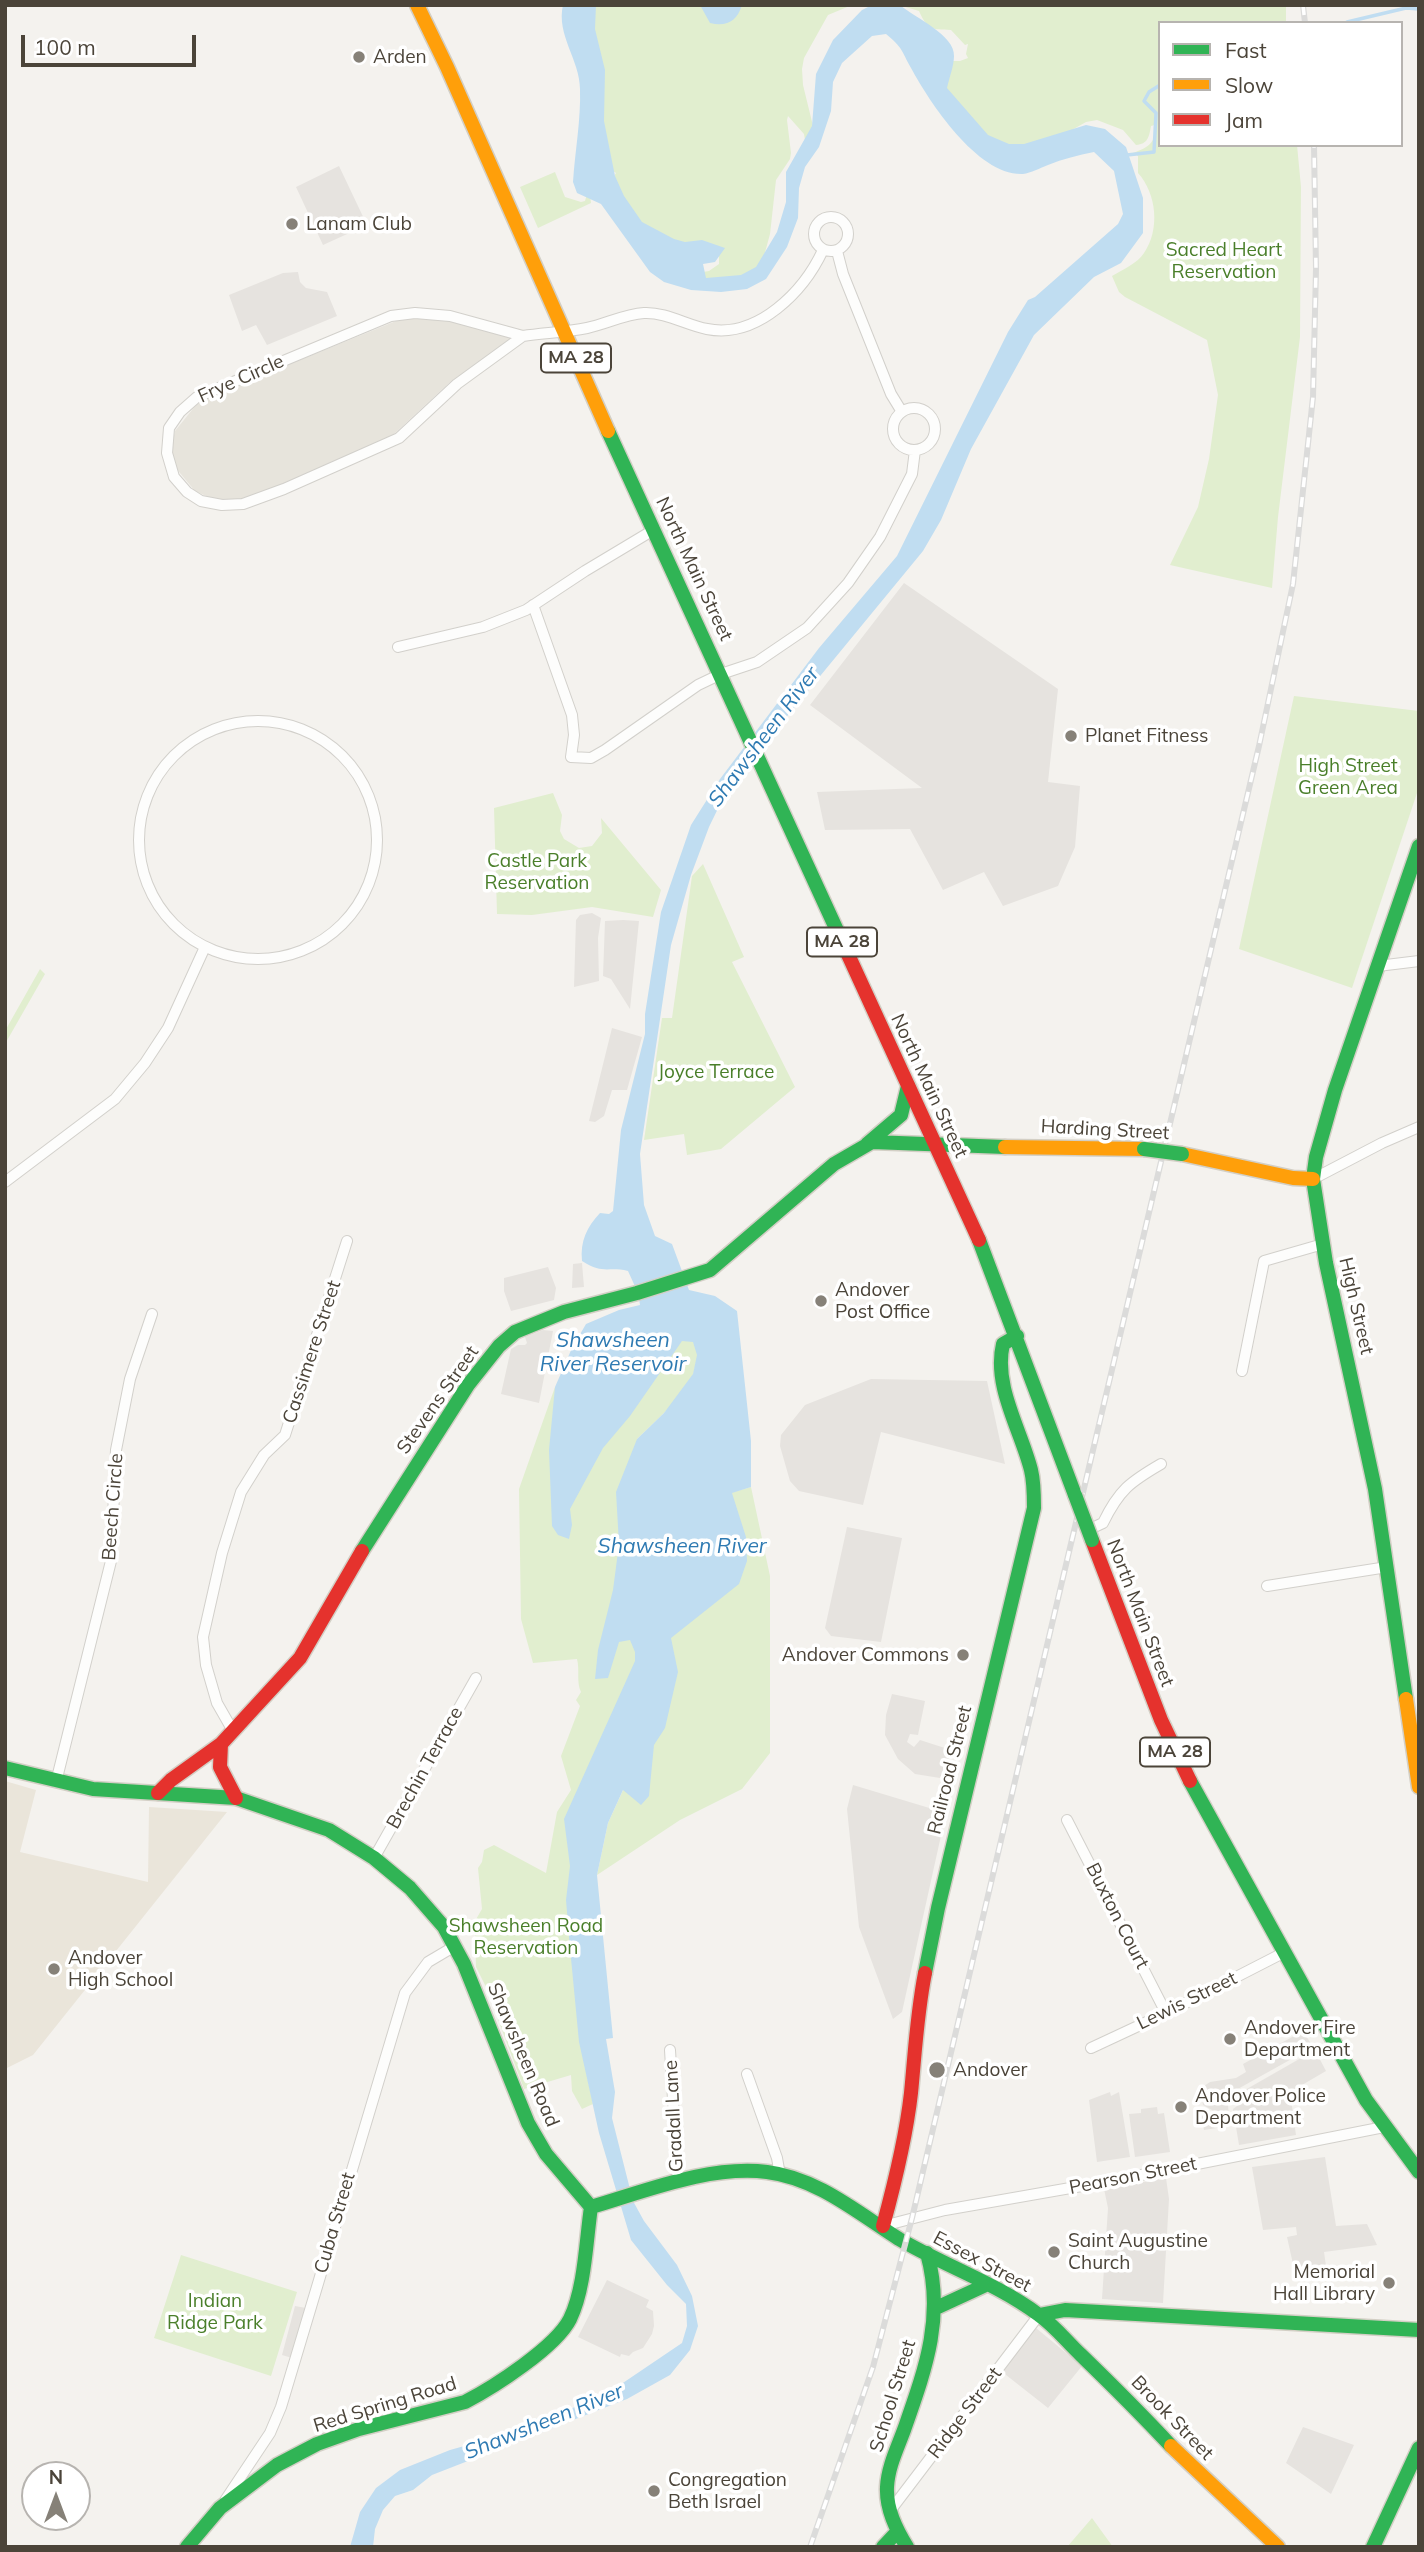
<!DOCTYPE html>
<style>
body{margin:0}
#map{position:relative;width:1424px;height:2552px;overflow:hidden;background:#f4f2ee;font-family:Mulish,sans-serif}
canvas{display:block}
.frame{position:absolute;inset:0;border:7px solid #4b4439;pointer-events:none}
.legend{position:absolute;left:1158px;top:21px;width:245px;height:126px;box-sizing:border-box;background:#fff;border:2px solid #b7b4b0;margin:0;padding:9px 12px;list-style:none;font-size:21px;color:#4b4439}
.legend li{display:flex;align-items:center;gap:14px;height:35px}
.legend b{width:35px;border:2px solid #b7b4b0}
.north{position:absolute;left:21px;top:2461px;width:70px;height:70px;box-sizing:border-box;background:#fff;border:2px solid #b7b4b0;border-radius:50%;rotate:0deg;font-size:19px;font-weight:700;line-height:28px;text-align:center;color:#4b4439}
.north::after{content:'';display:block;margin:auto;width:24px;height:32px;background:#868178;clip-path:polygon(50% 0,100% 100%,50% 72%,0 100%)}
.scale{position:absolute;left:21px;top:35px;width:175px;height:32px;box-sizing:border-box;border:4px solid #4b4439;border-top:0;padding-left:9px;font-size:21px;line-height:24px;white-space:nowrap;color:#4b4439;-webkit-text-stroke:5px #fff;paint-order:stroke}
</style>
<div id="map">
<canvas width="1424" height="2552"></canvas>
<div class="frame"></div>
<ul class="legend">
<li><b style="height:9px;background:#30b455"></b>Fast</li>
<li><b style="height:9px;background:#ff9f0a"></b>Slow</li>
<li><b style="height:9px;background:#e5322d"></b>Jam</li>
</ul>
<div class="north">N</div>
<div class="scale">100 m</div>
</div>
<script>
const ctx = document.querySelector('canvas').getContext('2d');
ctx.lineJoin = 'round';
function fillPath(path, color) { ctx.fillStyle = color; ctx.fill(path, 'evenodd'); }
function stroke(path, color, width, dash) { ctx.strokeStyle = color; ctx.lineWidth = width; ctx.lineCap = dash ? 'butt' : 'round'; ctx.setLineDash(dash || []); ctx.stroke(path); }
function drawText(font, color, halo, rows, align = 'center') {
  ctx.font = font + ' Mulish,sans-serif'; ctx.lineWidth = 7; ctx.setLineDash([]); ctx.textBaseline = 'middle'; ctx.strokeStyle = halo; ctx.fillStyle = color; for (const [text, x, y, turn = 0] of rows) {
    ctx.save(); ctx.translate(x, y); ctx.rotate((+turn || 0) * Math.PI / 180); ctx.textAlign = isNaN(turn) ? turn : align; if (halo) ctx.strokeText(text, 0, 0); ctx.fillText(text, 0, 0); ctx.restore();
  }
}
const residential = new Path2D(`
 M 418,317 L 436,318 L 511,336 L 512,338 L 449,383 L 393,435 L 258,496 L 236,500 L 213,499 L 195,491 L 175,467 L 171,449 L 175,431 L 196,405 L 211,396 L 396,321 Z`);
const education = new Path2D(`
 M 5,1781 L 36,1790 L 20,1852 L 148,1882 L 149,1807 L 227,1812 L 33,2055 L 5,2069 Z`);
const green = new Path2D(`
 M 592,5 L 852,5 L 828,15 L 804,58 L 802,69 L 803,85 L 814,130 L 805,140 L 804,134 L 788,116 L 787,120 L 791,153 L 790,159 L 776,180 L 770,234 L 757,282 L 703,288 L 703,272 L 709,271 L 719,264 L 719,254 L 645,246 L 613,178 L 616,173 L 610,169 L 599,119 Z
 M 899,5 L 1286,5 L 1286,23 L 1160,23 L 1160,145 L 1297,145 L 1301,187 L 1300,337 L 1278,517 L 1272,588 L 1170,565 L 1198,507 L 1209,459 L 1218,395 L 1207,340 L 1125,297 L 1119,292 L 1112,276 C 1122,270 1138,263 1144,253 C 1160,230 1157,194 1138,173 L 1138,156 L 1133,153 C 1149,147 1156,143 1155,125 L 1151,126 C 1149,137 1148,144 1136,145 L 1123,130 L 1097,120 L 1086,122 L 1063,135 L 1021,150 L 984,141 L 938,94 L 949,61 L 960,61 L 968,58 L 966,54 L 968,44 L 965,45 L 951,30 C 931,29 928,31 919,11 Z
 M 555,172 L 565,197 L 581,202 L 585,201 L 587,194 L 590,195 L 591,203 L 538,228 L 520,187 Z
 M 1294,696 L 1419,711 L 1419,787 L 1352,988 L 1239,949 Z
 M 553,793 L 562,815 L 560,831 L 564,839 L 579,848 L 592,846 L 602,833 L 601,818 L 661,890 L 653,917 L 592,907 L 532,915 L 497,914 L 494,808 Z
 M 703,864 L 744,957 L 732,962 L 795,1087 L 721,1149 L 687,1155 L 684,1134 L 644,1140 L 662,1018 L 672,1018 L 692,876 Z
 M 40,969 L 45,974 L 5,1044 L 5,1031 Z
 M 706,1321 L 690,1388 L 637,1439 L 641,1618 L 635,1673 L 592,1777 L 586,2071 L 593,2104 L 582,2109 L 572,2091 L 571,2075 L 524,2089 L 486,1987 L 476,1967 L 475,1921 L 482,1909 L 478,1868 L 482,1862 L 484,1850 L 494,1845 L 546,1873 L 557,1812 L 571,1790 L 561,1756 L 580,1706 L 576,1700 L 581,1692 C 576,1682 580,1670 577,1659 L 533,1663 L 521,1619 L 519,1489 L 555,1387 L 557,1413 Z
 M 751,1487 L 770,1576 L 770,1753 L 742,1789 L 680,1820 L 597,1875 L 608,1823 L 624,1788 L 663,1604 L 708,1499 Z
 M 181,2255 L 297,2292 L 271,2376 L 154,2338 Z
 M 1092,2518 L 1113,2547 L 1067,2547 Z`);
const parking = new Path2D(`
 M 339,166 L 367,225 L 323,245 L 296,187 Z
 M 298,272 L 300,282 L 306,288 L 327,292 L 337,316 L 267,345 L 256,325 L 242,331 L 229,295 L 283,273 Z
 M 904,583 L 1058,689 L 1048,782 L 1080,786 L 1075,847 L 1058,886 L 1003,906 L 984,872 L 943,890 L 910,829 L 825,830 L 817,792 L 922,788 L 810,705 Z
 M 592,913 L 601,918 L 598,938 L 599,981 L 574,987 L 576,920 L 580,915 Z
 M 623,920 L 639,921 L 630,1009 L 611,979 L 603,976 L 605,921 Z
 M 612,1028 L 642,1037 L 627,1090 L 612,1090 L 604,1116 L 595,1122 L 589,1121 Z
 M 582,1263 L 584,1287 L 572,1288 L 573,1264 Z
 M 548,1267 L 556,1288 L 554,1300 L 511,1311 L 504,1291 L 504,1278 Z
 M 543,1330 L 553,1331 L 539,1403 L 501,1394 L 511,1349 L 518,1345 L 525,1345 L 527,1343 L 525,1337 Z
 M 871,1379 L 987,1381 L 1005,1464 L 881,1432 L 863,1505 L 799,1491 L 790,1481 L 780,1446 L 781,1435 L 805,1405 Z
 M 847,1527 L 902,1538 L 881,1642 L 831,1636 L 825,1628 Z
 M 892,1694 L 925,1701 L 918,1735 L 910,1734 L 907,1742 L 914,1747 L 920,1740 L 951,1750 L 949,1762 L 940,1778 L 915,1774 L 898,1759 L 885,1735 L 886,1715 Z
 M 853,1785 L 946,1813 L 902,2012 L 893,2019 L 859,1927 L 847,1809 Z
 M 1303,2031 L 1313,2047 L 1227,2095 L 1230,2126 L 1204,2130 L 1201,2116 L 1213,2113 L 1212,2110 L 1203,2105 L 1201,2091 L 1204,2086 L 1210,2082 L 1236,2078 L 1246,2072 L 1243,2064 Z
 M 1315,2050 L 1326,2071 L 1290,2092 L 1296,2135 L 1239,2145 L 1233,2109 L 1249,2097 L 1245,2090 Z
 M 1110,2092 L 1111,2096 L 1119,2092 L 1130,2157 L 1097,2162 L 1089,2100 Z
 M 1157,2107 L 1158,2114 L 1164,2113 L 1170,2152 L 1135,2157 L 1129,2114 L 1141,2113 L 1141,2109 Z
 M 1325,2157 L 1336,2226 L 1367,2224 L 1377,2245 L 1324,2252 L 1328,2280 L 1301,2278 L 1295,2273 L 1287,2237 L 1297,2235 L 1296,2227 L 1263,2230 L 1252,2167 Z
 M 1166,2178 L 1169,2199 L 1163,2303 L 1102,2299 L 1108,2208 L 1104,2189 Z
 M 607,2280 L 649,2300 L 646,2307 L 653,2311 L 654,2326 L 652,2334 L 643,2348 L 633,2352 L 629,2356 L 621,2354 L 620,2357 L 578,2337 Z
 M 295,2306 L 306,2308 L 292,2358 L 282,2355 Z
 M 1036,2328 L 1082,2366 L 1048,2408 L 1001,2371 Z
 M 1303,2427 L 1354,2445 L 1331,2494 L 1286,2463 Z`);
const water = new Path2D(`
 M 563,5 L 596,5 L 595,29 L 605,70 L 604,121 L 615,176 L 624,196 L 642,222 L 674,239 L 685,242 L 702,240 L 725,248 L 715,262 L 703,264 L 706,278 L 741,275 L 756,267 L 777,232 L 786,202 L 786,172 L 812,126 L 816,74 L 833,40 L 862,10 L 872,5 L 900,5 C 915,18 955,35 954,56 C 954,66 949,78 947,88 L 988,135 L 1009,144 L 1024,144 L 1086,125 L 1105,129 L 1126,147 L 1143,198 L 1143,233 L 1121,263 L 1094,277 L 1034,335 L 971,449 L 941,520 L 923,551 L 728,788 L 709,827 L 691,875 L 671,945 L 640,1154 L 644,1205 L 655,1236 L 672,1244 L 689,1290 L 715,1296 L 737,1311 L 751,1441 L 751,1487 L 732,1493 L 746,1537 L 747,1561 L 739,1584 L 671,1638 L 678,1672 L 665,1728 L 654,1745 L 649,1796 L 641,1805 L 623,1790 L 608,1823 L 597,1875 L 613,2038 L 606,2039 L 615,2092 L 612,2118 L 633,2201 L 644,2221 L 677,2265 L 692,2296 L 698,2326 L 690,2350 L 670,2375 L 627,2399 L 432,2475 L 413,2490 L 395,2496 L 383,2510 L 375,2529 L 373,2547 L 350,2547 L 360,2512 L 376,2488 L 400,2470 L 450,2450 L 500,2436 L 535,2419 L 568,2410 L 611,2391 L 682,2343 L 687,2326 L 686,2304 L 667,2285 L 631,2240 L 599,2133 L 579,2042 L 570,1948 L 566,1900 L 570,1866 L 564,1819 L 635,1661 L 635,1652 L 630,1640 L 619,1642 L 608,1678 L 595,1679 L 598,1650 L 613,1590 L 619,1544 L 616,1492 L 637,1439 L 664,1413 L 693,1374 L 697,1355 L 693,1342 L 682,1341 L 630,1416 L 603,1448 L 570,1509 L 572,1525 L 569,1539 L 558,1535 L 552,1526 L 549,1450 L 555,1387 L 572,1348 L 586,1324 L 619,1310 L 640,1305 L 638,1293 L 628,1271 C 608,1266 604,1275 582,1261 C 580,1241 587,1227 600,1213 L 609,1214 L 613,1211 L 621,1130 L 645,1034 L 645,1014 L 661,912 L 691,825 L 720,779 L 819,648 L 897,556 L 1008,332 L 1028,300 L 1035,297 L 1118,224 L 1123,214 L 1114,171 L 1094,152 C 1078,155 1063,159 1048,165 C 1040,168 1031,173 1023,174 C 978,176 930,103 911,68 C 901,50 903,48 886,34 L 872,36 L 842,63 L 833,82 L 831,111 L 819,147 L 805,167 L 799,188 L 798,218 L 787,247 L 766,279 L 747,289 L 721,292 L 691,290 L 664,282 L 650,272 L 601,204 L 577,193 L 573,182 C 575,151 581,120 580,89 C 580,60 556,35 563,5 Z
 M 700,5 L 742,5 C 737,21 727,27 710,23 Z`);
const stream = new Path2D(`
 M 1347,22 L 1406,8 L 1419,9
 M 1127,155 L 1154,152 L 1156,113 L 1144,101 L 1149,92 L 1160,85`);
const street = new Path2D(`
 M814 234a17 17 0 1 1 34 0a17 17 0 1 1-34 0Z
 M 837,251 L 843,274 L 891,394 L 902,412
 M 415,313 L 450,316 L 523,336 L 457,384 L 399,438 L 284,489 L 243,504 L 222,505 L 201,501 L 187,492 L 174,477 L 167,453 L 169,428 L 180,412 L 197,397 L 391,316 Z
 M 523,336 C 544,333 567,332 587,328 C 606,324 625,314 644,313 C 666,312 686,325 707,329 C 758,339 804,291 823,250
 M893 429a21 21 0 1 1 42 0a21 21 0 1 1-42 0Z
 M 533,605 L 572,715 L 574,735 L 571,757 L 591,758 L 605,750 L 698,685 L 721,674 L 757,662 L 807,628 L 848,583 L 880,537 L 912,474 L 915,450
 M 398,647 L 483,627 L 526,610 L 585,571 L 655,529
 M139 840a119 119 0 1 1 238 0a119 119 0 1 1-238 0Z
 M 1378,966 L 1419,961
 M 1313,1179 L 1382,1143 L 1419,1127
 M 5,1182 L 115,1099 L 145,1063 L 168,1028 L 205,947
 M 1242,1371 L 1264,1261 L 1323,1244
 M 1088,1530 L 1103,1523 C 1119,1490 1130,1482 1161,1464
 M 1267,1586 L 1387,1567
 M 233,1731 L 217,1703 L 206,1665 L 203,1637 L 222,1553 L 241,1492 L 264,1455 L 285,1435 L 347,1241
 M 56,1782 L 111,1561 L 116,1450 L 130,1379 L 152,1314
 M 1067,1820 L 1166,2013
 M 374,1858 L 476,1678
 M 1091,2048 L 1166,2013 L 1283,1953
 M 670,2050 L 678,2182
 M 747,2074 L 777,2158 L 780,2175
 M 883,2226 L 945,2210 L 1116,2180 L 1384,2127
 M 226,2499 L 270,2433 L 281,2407 L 405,1993 L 428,1962 L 455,1946
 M 890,2511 L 1039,2315`);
const fast = new Path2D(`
 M 608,431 L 840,937
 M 867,1144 L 901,1115 L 908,1086
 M 979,1240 L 1075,1495
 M 362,1551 L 468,1385 L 499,1346 L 515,1332 L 564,1312 L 637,1293 L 710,1270 L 834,1164 L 872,1142 L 1005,1147
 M 1406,1699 L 1375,1489 L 1326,1263 L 1313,1179 L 1316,1157 L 1335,1090 L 1419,846
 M 5,1768 L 93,1789 L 236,1798 L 329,1830 L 374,1858 L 410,1888 L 444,1927 L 464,1964 L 528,2123 L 546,2154 L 591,2207
 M 1190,1781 L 1366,2100 L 1419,2172
 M 925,1973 L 938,1908 L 1034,1508 C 1034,1495 1034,1482 1031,1470 C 1021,1430 993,1386 1003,1344 L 1017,1336
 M 591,2207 C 646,2191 709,2165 767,2172 C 817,2178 858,2213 899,2239 C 945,2266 996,2283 1039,2315 C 1055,2326 1067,2342 1081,2355 C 1112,2385 1142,2415 1171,2446
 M 936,2308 L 988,2284
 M 1039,2315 L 1065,2310 L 1419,2330
 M 187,2547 L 220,2508 L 277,2465 L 317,2444 L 359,2429 L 465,2402 C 494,2387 556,2347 570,2319 C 585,2288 586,2241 591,2207
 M 883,2547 L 898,2531
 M 907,2547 C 896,2529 886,2509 887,2487 C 888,2467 897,2449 904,2430 C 925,2370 945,2317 927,2253
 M 1373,2547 L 1419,2448`);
const slow = new Path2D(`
 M 417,5 L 447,67 L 608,431
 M 1005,1147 L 1144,1149
 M 1182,1154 L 1293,1178 L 1313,1179
 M 1406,1699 L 1419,1787
 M 1171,2446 L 1278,2547`);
const jam = new Path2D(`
 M 840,937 L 979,1240
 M 1092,1540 L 1161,1720 L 1190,1781
 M 221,1744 L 220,1767 L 236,1798
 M 158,1793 L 171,1780 L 221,1744 L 300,1658 L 362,1551
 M 883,2226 C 895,2182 906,2138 911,2093 C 915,2052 917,2013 925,1973`);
const rail = new Path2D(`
 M 1303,5 L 1305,23
 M 810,2547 L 873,2367 L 912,2218 L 1259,746 L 1293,584 L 1313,397 L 1316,269 L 1314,145`);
const fastBridge = new Path2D(`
 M 1144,1149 L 1182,1154
 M 1075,1495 L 1092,1540`);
const markers = [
 [359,57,7,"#868178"],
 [292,224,7,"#868178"],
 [1071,736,7,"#868178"],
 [821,1301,7,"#868178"],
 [963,1655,7,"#868178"],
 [54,1969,7,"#868178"],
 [1230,2039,7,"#868178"],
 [937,2070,9,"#868178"],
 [1181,2107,7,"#868178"],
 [1054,2252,7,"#868178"],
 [1389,2283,7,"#868178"],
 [654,2491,7,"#868178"]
];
const shields = [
 [576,358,70],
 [842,942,70],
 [1175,1752,70]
];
const shieldNames = [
 ["MA 28",576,358],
 ["MA 28",842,942],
 ["MA 28",1175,1752]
];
const poiNames = [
 ["Arden",373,57],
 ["Lanam Club",306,224],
 ["Planet Fitness",1085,736],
 ["Andover",835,1290],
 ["Post Office",835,1312],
 ["Andover Commons",949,1655,"right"],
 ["Andover",68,1958],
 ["High School",68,1980],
 ["Andover Fire",1244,2028],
 ["Department",1244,2050],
 ["Andover",953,2070],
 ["Andover Police",1195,2096],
 ["Department",1195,2118],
 ["Saint Augustine",1068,2241],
 ["Church",1068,2263],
 ["Memorial",1375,2272,"right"],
 ["Hall Library",1375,2294,"right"],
 ["Congregation",668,2480],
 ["Beth Israel",668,2502]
];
const parkNames = [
 ["Sacred Heart",1224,250],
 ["Reservation",1224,272],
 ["High Street",1348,766],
 ["Green Area",1348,788],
 ["Castle Park",537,861],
 ["Reservation",537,883],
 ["Joyce Terrace",716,1072],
 ["Shawsheen Road",526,1926],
 ["Reservation",526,1948],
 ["Indian",215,2301],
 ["Ridge Park",215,2323]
];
const streetNames = [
 ["Frye Circle",241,379,-24],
 ["North Main Street",694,569,65],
 ["North Main Street",929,1086,65],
 ["Harding Street",1105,1130,3],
 ["High Street",1356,1306,77],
 ["Cassimere Street",312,1352,-72],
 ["Stevens Street",438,1400,-55],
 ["Beech Circle",113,1507,-86],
 ["North Main Street",1140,1613,69],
 ["Brechin Terrace",425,1768,-61],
 ["Railroad Street",950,1770,-76],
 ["Buxton Court",1117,1916,63],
 ["Lewis Street",1187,2001,-26],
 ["Shawsheen Road",523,2055,67],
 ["Gradall Lane",674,2116,-93],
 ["Pearson Street",1133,2176,-11],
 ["Cuba Street",335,2223,-74],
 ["Essex Street",982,2262,28],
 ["School Street",893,2396,-73],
 ["Red Spring Road",385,2405,-17],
 ["Ridge Street",965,2413,-53],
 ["Brook Street",1172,2418,46]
];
const waterNames = [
 ["Shawsheen River",764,737,-53],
 ["Shawsheen",613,1341],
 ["River Reservoir",613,1365],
 ["Shawsheen River",682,1547],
 ["Shawsheen River",544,2422,-22]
];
fillPath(residential, '#e7e4dc');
fillPath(education, '#eae5da');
fillPath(green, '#e1eecf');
fillPath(parking, '#e6e3df');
fillPath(water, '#c0ddf1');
stroke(stream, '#c0ddf1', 3.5);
stroke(street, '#d2d0cb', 12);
stroke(fast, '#d3cfc5', 17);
stroke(slow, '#d3cfc5', 17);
stroke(jam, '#d3cfc5', 17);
stroke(street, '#fdfdfc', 10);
stroke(fast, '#30b455', 14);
stroke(slow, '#ff9f0a', 14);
stroke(jam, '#e5322d', 14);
stroke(rail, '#dbdbda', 6);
stroke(rail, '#fff', 3.5, [10]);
stroke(fastBridge, '#d3cfc5', 17, []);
stroke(fastBridge, '#30b455', 14);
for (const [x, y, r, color] of markers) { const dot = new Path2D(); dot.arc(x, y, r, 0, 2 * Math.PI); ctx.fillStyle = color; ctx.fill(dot); stroke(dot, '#fff', 2.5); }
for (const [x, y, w] of shields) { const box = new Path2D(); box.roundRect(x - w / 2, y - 14.5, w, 29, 5); ctx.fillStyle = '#fff'; ctx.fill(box); stroke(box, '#4b4439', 2); }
drawText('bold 18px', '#4b4439', null, shieldNames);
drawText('19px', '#4b4439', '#fff', poiNames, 'left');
drawText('19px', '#4a7f2a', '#fff', parkNames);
drawText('19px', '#4b4439', '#fff', streetNames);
drawText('italic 21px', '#2e7ab2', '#fff', waterNames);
</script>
